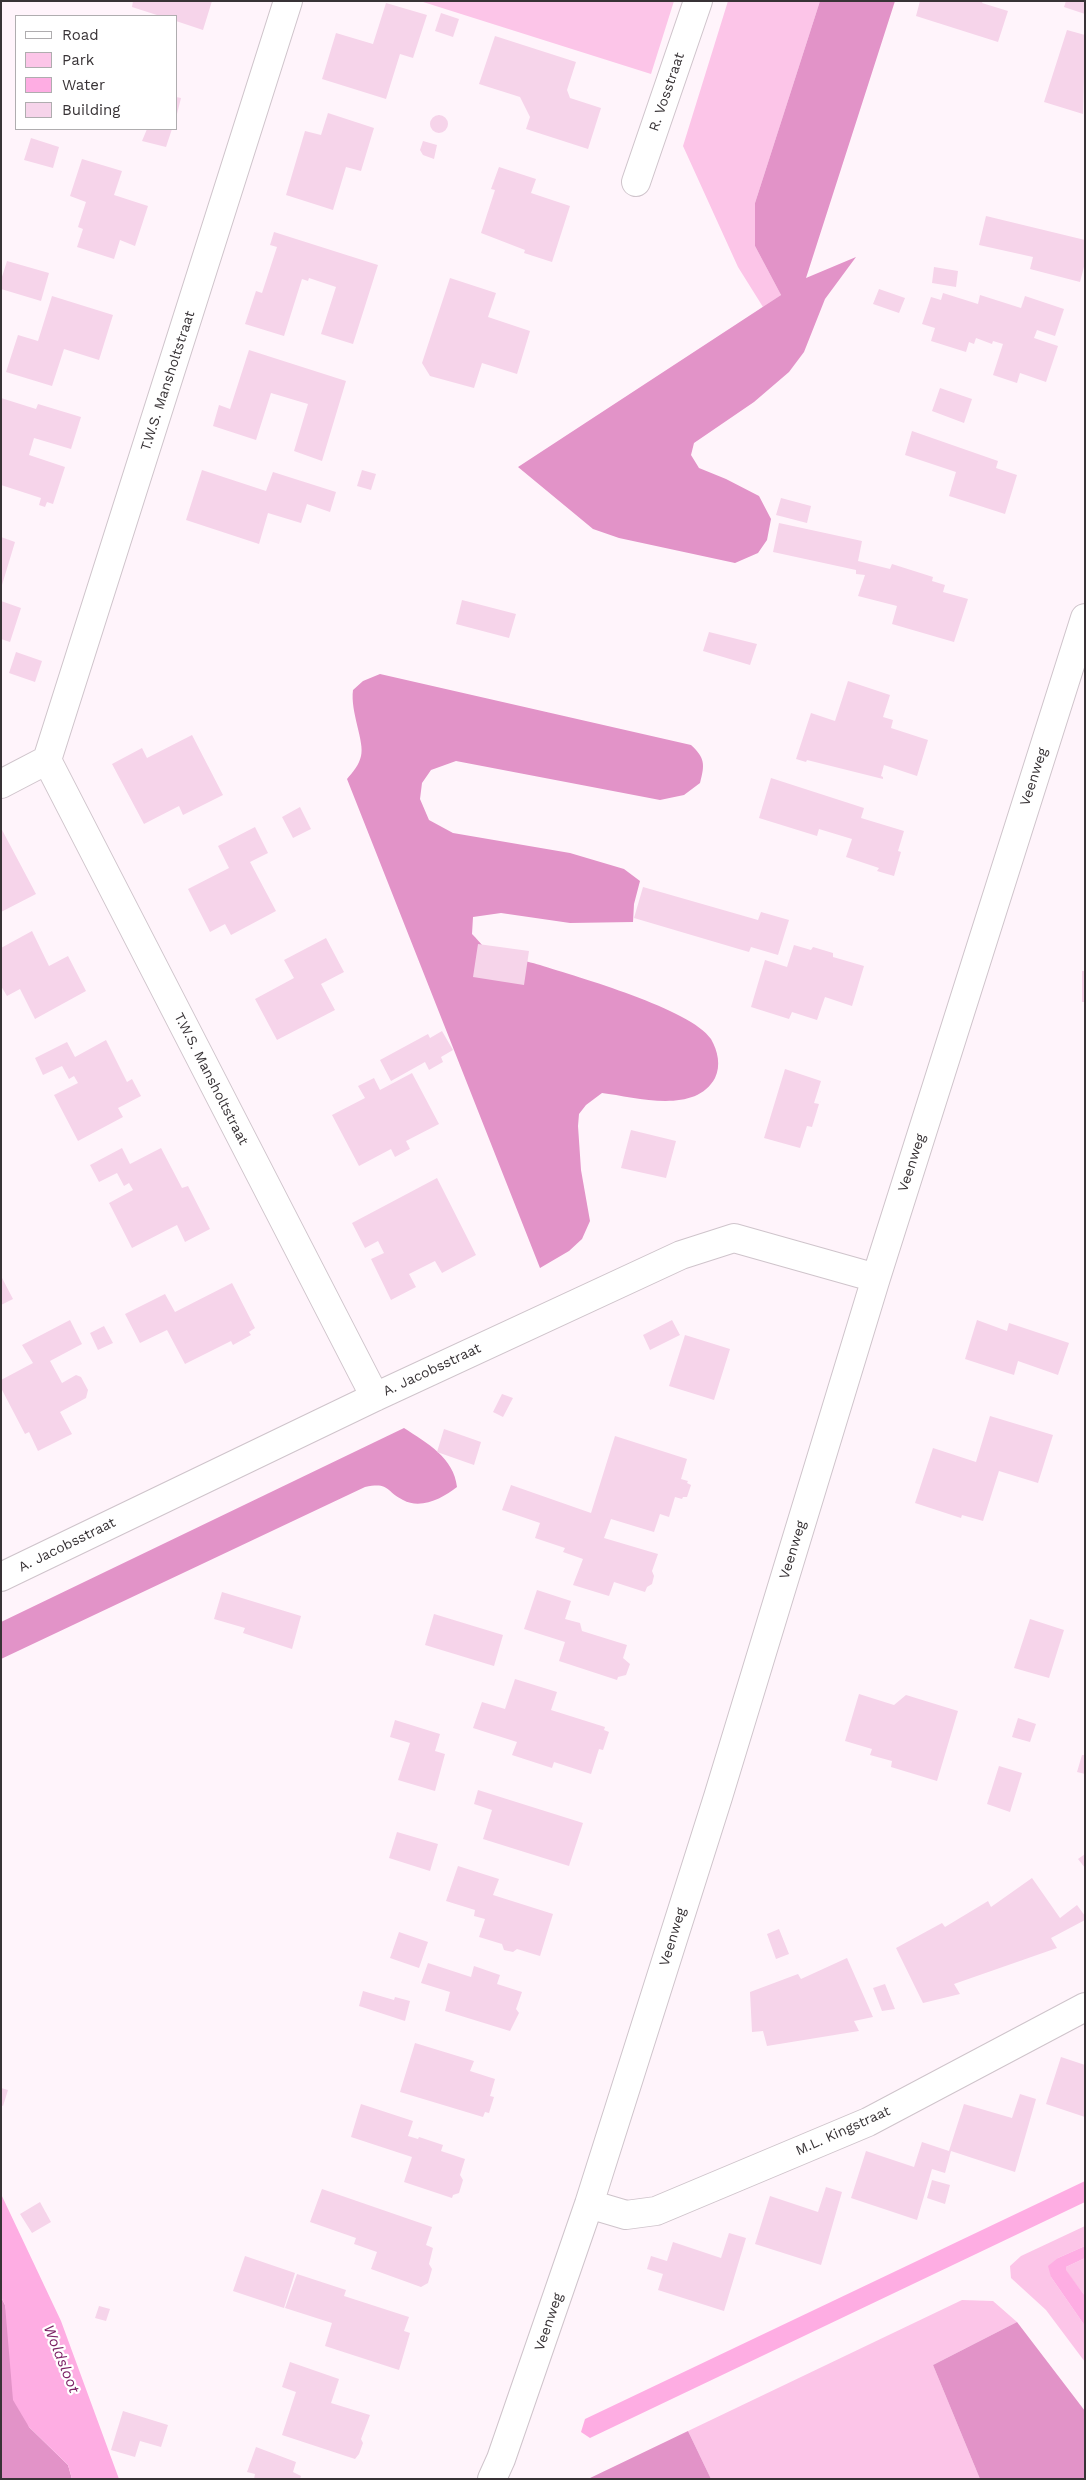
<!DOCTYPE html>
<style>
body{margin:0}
#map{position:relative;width:1086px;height:2480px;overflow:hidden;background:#fff4fb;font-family:"Work Sans",sans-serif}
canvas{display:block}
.frame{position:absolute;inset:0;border:2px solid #383336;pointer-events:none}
.legend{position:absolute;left:15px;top:15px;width:162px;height:115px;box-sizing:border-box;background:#fff;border:1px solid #afadaf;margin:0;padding:6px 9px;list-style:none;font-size:15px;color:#383336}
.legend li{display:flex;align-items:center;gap:10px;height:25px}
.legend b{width:25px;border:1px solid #afadaf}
</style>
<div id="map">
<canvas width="1086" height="2480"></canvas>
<div class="frame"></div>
<ul class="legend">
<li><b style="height:6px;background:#fff"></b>Road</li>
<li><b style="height:14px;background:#fcc5e8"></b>Park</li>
<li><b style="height:14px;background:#feade3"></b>Water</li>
<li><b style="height:14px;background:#f6d4ea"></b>Building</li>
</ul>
</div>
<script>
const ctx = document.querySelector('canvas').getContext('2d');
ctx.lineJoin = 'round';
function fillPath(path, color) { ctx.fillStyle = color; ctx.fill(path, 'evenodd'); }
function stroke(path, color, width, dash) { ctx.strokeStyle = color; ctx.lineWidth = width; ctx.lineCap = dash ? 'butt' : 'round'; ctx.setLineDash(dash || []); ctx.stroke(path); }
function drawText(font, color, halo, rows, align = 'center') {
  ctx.font = font + ' "Work Sans",sans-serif'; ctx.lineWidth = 4.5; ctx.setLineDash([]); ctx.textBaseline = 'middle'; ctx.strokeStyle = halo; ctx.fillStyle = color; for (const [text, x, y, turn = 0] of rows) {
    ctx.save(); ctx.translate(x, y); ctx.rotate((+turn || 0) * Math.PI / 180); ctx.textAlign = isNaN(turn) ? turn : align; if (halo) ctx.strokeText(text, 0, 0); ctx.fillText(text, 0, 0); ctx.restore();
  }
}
const green = new Path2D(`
 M 420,1 L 674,1 L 651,74 Z
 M 728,1 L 820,1 L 755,203 L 755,246 L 781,295 L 763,307 L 738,267 L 683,146 Z
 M 1085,2226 L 1085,2246 L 1058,2258 L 1051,2277 L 1085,2326 L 1085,2362 L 1046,2310 L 1011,2278 L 1010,2266 L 1021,2256 Z
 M 1085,2258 L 1085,2296 L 1066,2271 L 1066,2267 Z
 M 962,2300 L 993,2301 L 1017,2322 L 933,2365 L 980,2479 L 711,2479 L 688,2431 Z`);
const forest = new Path2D(`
 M 820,1 L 895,1 L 806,278 L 856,257 L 825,299 L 804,352 L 789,372 L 754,402 L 694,443 L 691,455 L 699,468 L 726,479 L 759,496 L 771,519 L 767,540 L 758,553 L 735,563 L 619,538 L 593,529 L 518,467 L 781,295 L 755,246 L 755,203 Z
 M 380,674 L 691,745 C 705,758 705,764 700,783 L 684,795 L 660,800 L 456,761 L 431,770 L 422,783 L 420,799 L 429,820 L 453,833 L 570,853 L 624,869 L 640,881 L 634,904 L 633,922 L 570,923 L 501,913 L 473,917 L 472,934 C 476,938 481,944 485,948 C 496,954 526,961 540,965 C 578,977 691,1009 711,1039 C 718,1051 721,1066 715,1078 C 695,1115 635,1097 602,1093 L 586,1105 L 579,1114 L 578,1126 L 581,1170 L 590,1221 L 582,1239 L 569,1251 L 540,1268 L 347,779 C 353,772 359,765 361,756 C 365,742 350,712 353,690 L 363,681 Z
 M 404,1428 C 427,1443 454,1458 457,1487 C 443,1498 421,1510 403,1500 C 385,1491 390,1482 365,1487 L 1,1659 L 1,1622 Z
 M 1,2297 L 5,2305 L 29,2427 L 68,2465 L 72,2479 L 1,2479 Z
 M 1017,2322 L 1085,2411 L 1085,2479 L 980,2479 L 933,2365 Z
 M 688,2431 L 711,2479 L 588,2479 Z`);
const water = new Path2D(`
 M 1085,2181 L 1085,2202 L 590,2438 L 581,2432 L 585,2419 Z
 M 1,2194 L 61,2321 L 119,2479 L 72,2479 L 68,2465 L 29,2427 L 13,2400 L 5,2305 L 1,2297 Z
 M 1085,2246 L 1085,2258 L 1066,2267 L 1066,2270 L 1085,2296 L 1085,2326 L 1051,2277 L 1048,2266 L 1058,2258 Z`);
const building = new Path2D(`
 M 133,1 L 212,1 L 203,30 L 176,21 L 176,16 L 160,16 L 132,7 Z
 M 920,1 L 983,1 L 982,3 L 1008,11 L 998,42 L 916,16 Z
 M 1066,1 L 1085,1 L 1085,14 L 1064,7 Z
 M 386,3 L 427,15 L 413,58 L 400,54 L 386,99 L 322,79 L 336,33 L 373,44 Z
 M 441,13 L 459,19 L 453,37 L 435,31 Z
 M 1067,30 L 1085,35 L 1083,114 L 1044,102 Z
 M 495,36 L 576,62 L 567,90 L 570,98 L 601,108 L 588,149 L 526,129 L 530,117 L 520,97 L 479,84 Z
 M 176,97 L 181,98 L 177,114 L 176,114 Z
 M 328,113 L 374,128 L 361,171 L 346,167 L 333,210 L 286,195 L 305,131 L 321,135 Z
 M430 124a9 9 0 1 1 18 0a9 9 0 1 1-18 0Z
 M 147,129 L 172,129 L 166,147 L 142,141 Z
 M 31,138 L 59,147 L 53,168 L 24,160 Z
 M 423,141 L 437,145 L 434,159 L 423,155 L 420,150 Z
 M 82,159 L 122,171 L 114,195 L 148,206 L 135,246 L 120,240 L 114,259 L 77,247 L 83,229 L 78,227 L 86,202 L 70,196 Z
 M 499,167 L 536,179 L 531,193 L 570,206 L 552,262 L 524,253 L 525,250 L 481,233 L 495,190 L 491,189 Z
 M 986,216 L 1085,240 L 1085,263 L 1080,282 L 1030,269 L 1033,257 L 979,245 Z
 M 274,232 L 378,265 L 353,344 L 321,334 L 336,287 L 309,278 L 308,281 L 302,279 L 284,336 L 245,324 L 256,291 L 262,293 L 277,247 L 270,245 Z
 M 7,261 L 49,273 L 41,301 L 1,289 L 1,280 Z
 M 934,267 L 958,271 L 956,287 L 932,283 Z
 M 450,278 L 496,293 L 488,317 L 530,331 L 517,374 L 482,363 L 474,388 L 430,376 L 422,363 Z
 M 879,289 L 905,298 L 899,313 L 873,304 Z
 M 943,293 L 978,304 L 980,295 L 1021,308 L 1025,296 L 1064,309 L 1055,336 L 1037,330 L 1034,338 L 1058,346 L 1046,382 L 1020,373 L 1017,383 L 993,375 L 1003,344 L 993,341 L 992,344 L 976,338 L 974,344 L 969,342 L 966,352 L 931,341 L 935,328 L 922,324 L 931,297 L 941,300 Z
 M 52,296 L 113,315 L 99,360 L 64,349 L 52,386 L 6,372 L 18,335 L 38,341 Z
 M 249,350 L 346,381 L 322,461 L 294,451 L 308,404 L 271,393 L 256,440 L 213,426 L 219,405 L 230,409 Z
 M 940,388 L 972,399 L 964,423 L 932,411 Z
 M 1,398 L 36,409 L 38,404 L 81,417 L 71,449 L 34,438 L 29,455 L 65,467 L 53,504 L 47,502 L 45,507 L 39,505 L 41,498 L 1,485 Z
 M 912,431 L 998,461 L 996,468 L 1017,475 L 1005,514 L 949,496 L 956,472 L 905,455 Z
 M 202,470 L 266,491 L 273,472 L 336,492 L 330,512 L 307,504 L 301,523 L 268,513 L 259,544 L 186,520 Z
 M 362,470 L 376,474 L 371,490 L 357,486 Z
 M 781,498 L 811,506 L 807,523 L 776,515 Z
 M 779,523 L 862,541 L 858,561 L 890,569 L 892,564 L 933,577 L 932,581 L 945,585 L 943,592 L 968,599 L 954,642 L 892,624 L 897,606 L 858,596 L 865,575 L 856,574 L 856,570 L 773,552 Z
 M 1,537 L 15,542 L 2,585 L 1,585 Z
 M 462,600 L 516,614 L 509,638 L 456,624 Z
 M 1,601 L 21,608 L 10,642 L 1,639 Z
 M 709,632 L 757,644 L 750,665 L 703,651 Z
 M 16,652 L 42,661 L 35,682 L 9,673 Z
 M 848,681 L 890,695 L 883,717 L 893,720 L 891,728 L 928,740 L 917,776 L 884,765 L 881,776 L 883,777 L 883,779 L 807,760 L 806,762 L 796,759 L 811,713 L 835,721 Z
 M 192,735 L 223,795 L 183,815 L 179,806 L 144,824 L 112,764 L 142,748 L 147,758 Z
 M 771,778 L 864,808 L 861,818 L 904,831 L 898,851 L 901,852 L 894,876 L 877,871 L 879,868 L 846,857 L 852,839 L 819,829 L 817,836 L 759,818 Z
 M 300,807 L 311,829 L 293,838 L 282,817 Z
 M 255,827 L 268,853 L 250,862 L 276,911 L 231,935 L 225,924 L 210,932 L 188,889 L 229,868 L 218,846 Z
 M 1,828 L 36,894 L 1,912 Z
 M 643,887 L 758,920 L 761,912 L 789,920 L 778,955 L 751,947 L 749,952 L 634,918 Z
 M 32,931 L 49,966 L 68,956 L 86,991 L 35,1019 L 20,989 L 7,996 L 1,986 L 1,948 Z
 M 326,938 L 344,972 L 321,984 L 335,1010 L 277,1040 L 255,999 L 294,978 L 284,960 Z
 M 478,944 L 529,951 L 524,985 L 473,977 Z
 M 794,945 L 811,950 L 813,947 L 833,953 L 833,957 L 864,966 L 852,1006 L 825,997 L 817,1020 L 792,1012 L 789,1019 L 751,1007 L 765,960 L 787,967 Z
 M 1082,971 L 1085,971 L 1085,1002 L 1082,1002 Z
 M 442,1031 L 453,1050 L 441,1057 L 443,1062 L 429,1070 L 425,1062 L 391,1081 L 380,1060 L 428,1034 L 430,1038 Z
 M 106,1040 L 127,1082 L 132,1079 L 141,1096 L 118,1108 L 123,1117 L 78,1141 L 54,1095 L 78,1083 L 74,1076 L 69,1079 L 62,1066 L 43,1075 L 35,1058 L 67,1042 L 75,1057 Z
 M 785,1069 L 821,1081 L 814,1103 L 819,1104 L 812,1127 L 807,1126 L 800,1148 L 764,1138 Z
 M 412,1073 L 439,1124 L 406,1141 L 410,1149 L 395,1157 L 391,1149 L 359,1166 L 332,1115 L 365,1098 L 358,1086 L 374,1078 L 380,1090 Z
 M 631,1130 L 676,1141 L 666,1178 L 621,1168 Z
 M 122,1148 L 130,1164 L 161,1148 L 182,1188 L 188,1186 L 210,1229 L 185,1242 L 177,1225 L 132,1248 L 109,1203 L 133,1190 L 129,1183 L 124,1186 L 117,1173 L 99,1182 L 90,1165 Z
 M 437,1178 L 476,1255 L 442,1273 L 435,1261 L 409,1274 L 416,1287 L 391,1300 L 371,1259 L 384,1253 L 378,1241 L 365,1248 L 352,1223 Z
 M 1,1276 L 13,1299 L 1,1305 Z
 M 232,1283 L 255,1328 L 249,1332 L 251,1335 L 233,1345 L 231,1341 L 185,1364 L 167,1330 L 140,1343 L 125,1314 L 165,1294 L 175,1312 Z
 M 70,1320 L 82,1344 L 50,1361 L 62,1383 L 76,1375 L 81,1377 L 88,1390 L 86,1398 L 60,1412 L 72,1434 L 38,1451 L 29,1432 L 25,1434 L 1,1388 L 1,1380 L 33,1363 L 22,1345 Z
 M 672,1320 L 680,1335 L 650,1350 L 643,1335 Z
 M 977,1320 L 1007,1331 L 1009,1323 L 1069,1343 L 1058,1375 L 1018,1361 L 1014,1375 L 965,1359 Z
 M 104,1326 L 113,1343 L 98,1350 L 90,1333 Z
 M 685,1335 L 730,1349 L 714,1400 L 669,1386 Z
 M 502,1394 L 513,1398 L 503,1417 L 493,1412 Z
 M 990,1416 L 1053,1435 L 1038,1483 L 999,1471 L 983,1521 L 962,1515 L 961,1518 L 915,1503 L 933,1448 L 976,1462 Z
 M 444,1429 L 481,1442 L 474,1465 L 437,1452 Z
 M 615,1436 L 687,1459 L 681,1479 L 688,1481 L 687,1483 L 691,1485 L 687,1497 L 683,1497 L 682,1499 L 675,1497 L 669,1517 L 660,1514 L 654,1532 L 611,1519 L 604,1538 L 658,1554 L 652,1571 L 654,1576 L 652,1584 L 647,1587 L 645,1592 L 614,1582 L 609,1596 L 573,1585 L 583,1559 L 563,1552 L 565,1548 L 535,1538 L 540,1523 L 502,1510 L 511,1485 L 591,1513 Z
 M 537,1590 L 571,1601 L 565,1619 L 580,1623 L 582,1631 L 627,1645 L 623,1658 L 630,1664 L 626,1675 L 618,1677 L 617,1680 L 559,1661 L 565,1642 L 524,1629 Z
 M 222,1592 L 301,1616 L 292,1649 L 243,1633 L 245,1628 L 214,1619 Z
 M 434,1614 L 503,1635 L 494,1666 L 425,1645 Z
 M 1030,1619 L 1064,1630 L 1049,1678 L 1014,1668 Z
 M 515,1679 L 557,1692 L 551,1710 L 605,1727 L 604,1730 L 609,1732 L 603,1750 L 599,1749 L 591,1774 L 554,1762 L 552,1768 L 512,1755 L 517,1742 L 473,1728 L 482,1702 L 505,1709 Z
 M 859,1694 L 894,1705 L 906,1695 L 958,1711 L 937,1781 L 891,1767 L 892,1761 L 870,1755 L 872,1749 L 845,1741 Z
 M 1018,1718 L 1036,1724 L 1030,1742 L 1012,1737 Z
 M 395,1720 L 440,1734 L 435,1751 L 445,1754 L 435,1791 L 398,1780 L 410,1743 L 390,1737 Z
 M 1082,1755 L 1085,1755 L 1085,1774 L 1077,1772 Z
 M 999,1766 L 1022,1773 L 1010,1812 L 987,1804 Z
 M 478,1790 L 583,1823 L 569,1866 L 483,1839 L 492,1810 L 474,1804 Z
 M 397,1832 L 438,1844 L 430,1871 L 389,1858 Z
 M 1085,1854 L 1085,1868 L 1078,1859 Z
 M 458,1866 L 499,1879 L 493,1895 L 553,1914 L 540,1956 L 517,1949 L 513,1952 L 504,1950 L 502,1944 L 479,1937 L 485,1919 L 474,1916 L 475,1910 L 446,1901 Z
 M 1032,1878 L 1060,1918 L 1077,1905 L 1085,1916 L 1085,1920 L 1051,1938 L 1057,1948 L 954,1984 L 960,1994 L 923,2003 L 896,1948 L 942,1923 L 945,1927 L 988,1901 L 991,1907 Z
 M 779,1929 L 789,1954 L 776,1959 L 767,1934 Z
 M 399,1932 L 428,1942 L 419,1968 L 390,1958 Z
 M 847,1958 L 873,2017 L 854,2021 L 859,2031 L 767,2046 L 763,2031 L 752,2032 L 750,1992 L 798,1974 L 801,1979 Z
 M 428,1963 L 471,1977 L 474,1966 L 500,1975 L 497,1984 L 522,1992 L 516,2009 L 519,2013 L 510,2031 L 445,2011 L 450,1992 L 421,1983 Z
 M 885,1984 L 895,2009 L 882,2011 L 873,1988 Z
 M 363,1991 L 394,2000 L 395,1997 L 410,2001 L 405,2021 L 359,2006 Z
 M 415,2043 L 474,2061 L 470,2071 L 495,2079 L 490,2096 L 494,2097 L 489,2113 L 485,2112 L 483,2117 L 400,2092 Z
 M 1061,2057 L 1085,2065 L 1085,2117 L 1046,2104 Z
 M 1,2088 L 8,2090 L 3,2106 L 1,2105 Z
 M 1020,2094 L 1036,2099 L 1015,2172 L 951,2151 L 945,2173 L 932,2169 L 917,2220 L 851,2198 L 866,2151 L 914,2167 L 922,2142 L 949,2151 L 964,2104 L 1012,2118 Z
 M 361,2104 L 413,2121 L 408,2136 L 418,2139 L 419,2137 L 443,2145 L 441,2151 L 465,2159 L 460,2175 L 463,2180 L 459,2193 L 453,2195 L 452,2198 L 404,2182 L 412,2157 L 351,2137 Z
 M 932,2180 L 950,2185 L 945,2204 L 927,2198 Z
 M 826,2187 L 842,2192 L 821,2265 L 755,2244 L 770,2196 L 818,2212 Z
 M 322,2189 L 432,2227 L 426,2245 L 433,2248 L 429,2264 L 432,2269 L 428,2283 L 421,2287 L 371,2269 L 377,2252 L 354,2244 L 356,2238 L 310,2222 Z
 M 40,2202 L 51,2222 L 32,2233 L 20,2214 Z
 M 729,2233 L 746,2238 L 724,2311 L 658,2290 L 663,2274 L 647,2269 L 651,2256 L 667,2261 L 673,2242 L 721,2258 Z
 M 245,2256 L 295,2273 L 284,2308 L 233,2291 Z
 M 297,2274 L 346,2290 L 344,2296 L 409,2317 L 404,2331 L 410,2333 L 399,2370 L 325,2346 L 332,2323 L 285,2308 Z
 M 99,2306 L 110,2309 L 106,2321 L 95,2318 Z
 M 290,2362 L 339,2379 L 331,2403 L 370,2415 L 361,2439 L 363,2443 L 359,2454 L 355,2459 L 282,2435 L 296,2392 L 282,2387 Z
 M 123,2411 L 168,2425 L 161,2447 L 140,2441 L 135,2457 L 111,2450 Z
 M 256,2447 L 296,2462 L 293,2472 L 301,2476 L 300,2479 L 254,2479 L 255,2474 L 247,2472 Z`);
const minor = new Path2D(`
 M 288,1 L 47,760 L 375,1397
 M 636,182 L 698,1
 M 1,784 L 47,760
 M 1,1577 L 375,1397 L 681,1255 L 734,1238 L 876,1278
 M 589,2204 L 626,2215 L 656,2211 L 868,2122 L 1085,2007
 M 492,2479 L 501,2459 L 589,2204 L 718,1797 L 876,1278 L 1085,618`);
const streetNames = [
 ["R. Vosstraat",667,92,-71],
 ["T.W.S. Mansholtstraat",168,381,-72],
 ["Veenweg",1034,777,-72],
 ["T.W.S. Mansholtstraat",211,1079,63],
 ["Veenweg",912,1163,-72],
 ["A. Jacobsstraat",432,1370,-25],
 ["A. Jacobsstraat",67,1545,-26],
 ["Veenweg",793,1550,-73],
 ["Veenweg",673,1937,-73],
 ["M.L. Kingstraat",843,2131,-24],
 ["Veenweg",549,2322,-71]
];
const waterNames = [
 ["Woldsloot",61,2359,68]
];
fillPath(green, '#fcc5e8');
fillPath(forest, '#e293c8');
fillPath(water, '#feade3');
fillPath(building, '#f6d4ea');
stroke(minor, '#cfc4cb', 30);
stroke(minor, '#fff', 28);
drawText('14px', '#383336', '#fff', streetNames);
drawText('italic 15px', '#7d2366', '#fff', waterNames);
</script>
